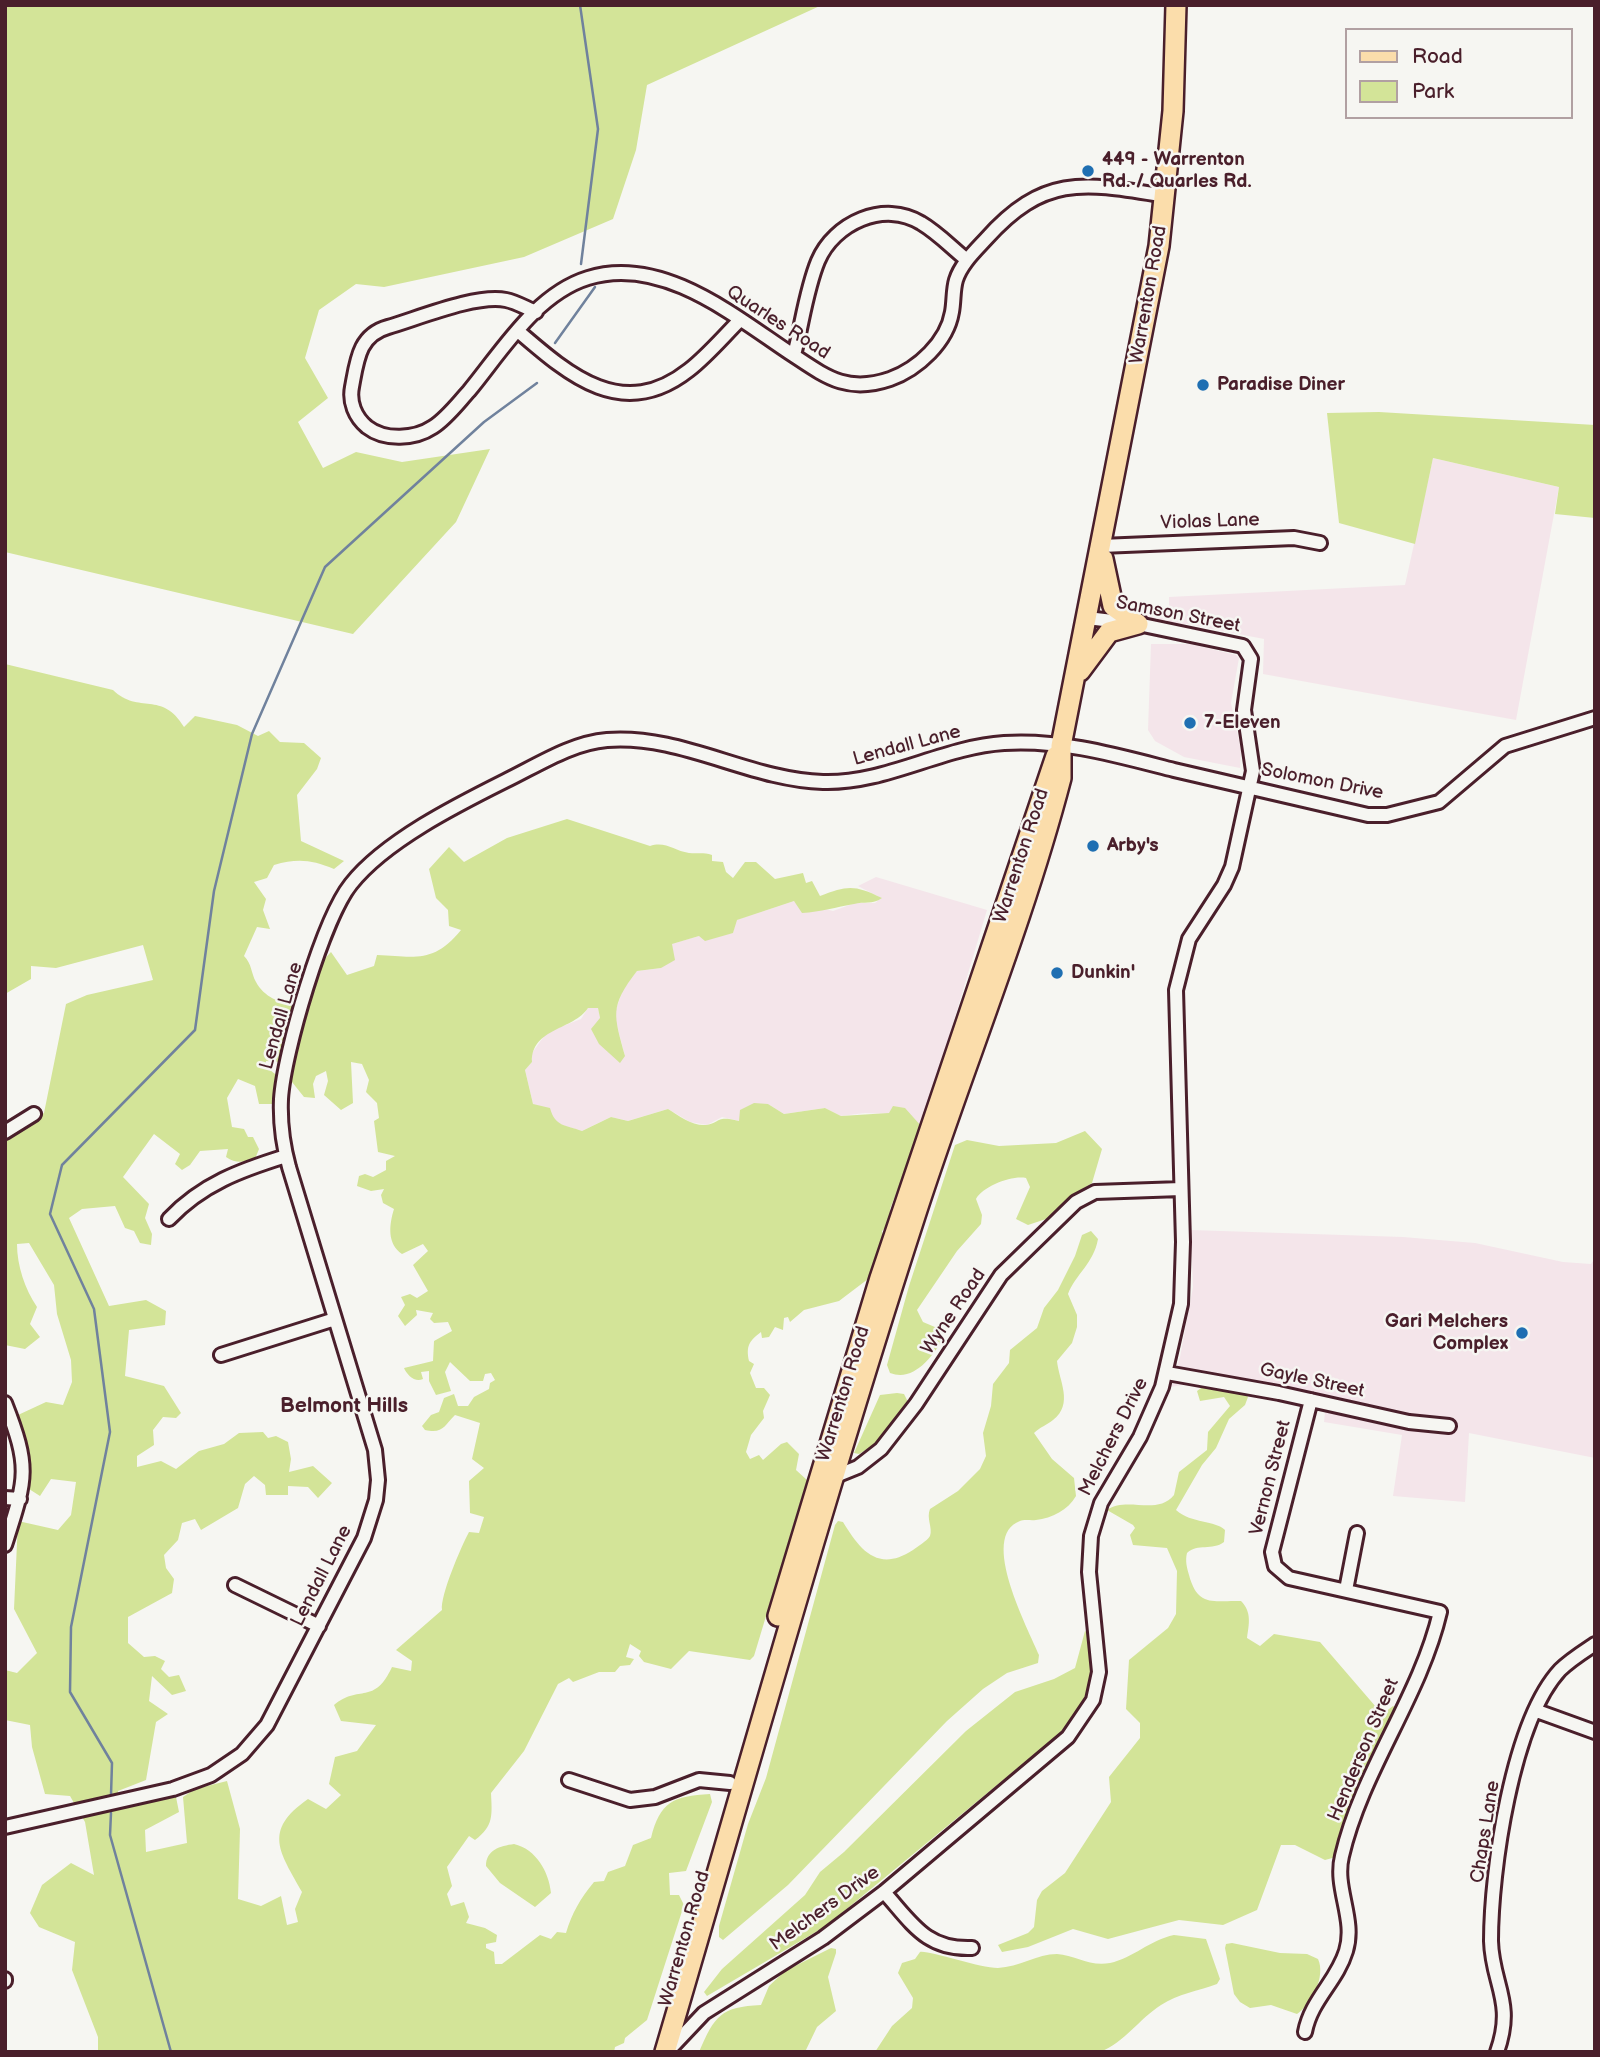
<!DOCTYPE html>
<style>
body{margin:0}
#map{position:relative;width:1600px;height:2057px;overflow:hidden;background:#f6f6f2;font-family:"Balsamiq Sans",sans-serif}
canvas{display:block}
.frame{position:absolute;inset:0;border:7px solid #4a1f2b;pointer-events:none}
.legend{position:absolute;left:1345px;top:28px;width:228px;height:91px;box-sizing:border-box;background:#f6f6f2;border:2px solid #b1a0a2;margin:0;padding:9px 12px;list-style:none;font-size:21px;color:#4a1f2b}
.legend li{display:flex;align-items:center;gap:14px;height:35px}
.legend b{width:35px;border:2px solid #b1a0a2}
</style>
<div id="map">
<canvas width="1600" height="2057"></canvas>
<div class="frame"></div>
<ul class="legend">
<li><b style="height:9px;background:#fbddab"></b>Road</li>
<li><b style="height:19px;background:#d3e498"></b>Park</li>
</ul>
</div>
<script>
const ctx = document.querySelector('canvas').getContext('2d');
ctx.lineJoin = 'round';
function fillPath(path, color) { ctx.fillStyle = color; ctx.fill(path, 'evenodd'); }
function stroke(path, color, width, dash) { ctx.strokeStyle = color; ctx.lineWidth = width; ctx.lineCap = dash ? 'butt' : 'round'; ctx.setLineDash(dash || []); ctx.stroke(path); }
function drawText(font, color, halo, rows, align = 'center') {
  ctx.font = font + ' "Balsamiq Sans",sans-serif'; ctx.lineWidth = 5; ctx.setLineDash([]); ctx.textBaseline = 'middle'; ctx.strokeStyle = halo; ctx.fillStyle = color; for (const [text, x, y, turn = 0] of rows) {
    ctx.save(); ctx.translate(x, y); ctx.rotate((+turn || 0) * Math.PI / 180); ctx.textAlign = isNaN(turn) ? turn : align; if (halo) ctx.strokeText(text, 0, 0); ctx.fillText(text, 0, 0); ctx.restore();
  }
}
const built = new Path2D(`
 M 1433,458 L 1559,487 L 1516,720 L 1263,674 L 1264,639 L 1187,624 L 1130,632 L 1126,604 L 1169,617 L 1169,597 L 1405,585 Z
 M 1151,644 L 1190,644 L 1236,655 L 1239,658 L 1231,703 L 1241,750 L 1240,768 L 1184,757 L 1155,741 L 1148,730 Z
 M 876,877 L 987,910 L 922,1127 L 909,1115 L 865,1113 L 841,1116 L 825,1108 L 784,1114 L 768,1104 L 739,1121 L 722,1117 L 707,1125 L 690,1122 L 668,1109 L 628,1121 L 611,1117 L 582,1131 L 558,1124 L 533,1104 L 525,1070 L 532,1062 L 532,1053 L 547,1032 L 581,1019 L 588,1008 L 598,1007 L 600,1018 L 625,1056 L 614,1015 L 623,989 L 637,971 L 661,968 L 671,944 L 699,936 L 733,933 L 736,920 L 794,901 L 833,911 L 855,903 L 875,903 L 881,898 L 858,886 Z
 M 1191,1230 L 1403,1237 L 1475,1243 L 1563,1262 L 1591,1264 L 1595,1258 L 1595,1458 L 1469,1433 L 1465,1502 L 1393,1496 L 1402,1435 L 1324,1422 L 1325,1412 L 1236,1390 L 1196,1383 L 1170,1387 L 1180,1357 L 1193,1287 Z`);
const green = new Path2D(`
 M 5,5 L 822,5 L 647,85 L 636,150 L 613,219 L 524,257 L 384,287 L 356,284 L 319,310 L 305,358 L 328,398 L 298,422 L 323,468 L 356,452 L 402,462 L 490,449 L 456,522 L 353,634 L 5,552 Z
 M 1379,412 L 1595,425 L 1595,518 L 1555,514 L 1559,487 L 1433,458 L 1415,544 L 1339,523 L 1327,413 Z
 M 5,664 L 113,690 C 139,715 162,690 184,727 L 195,716 L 237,725 L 258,736 L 269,731 L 280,742 L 304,743 L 321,758 L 317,769 L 297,795 L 301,841 L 344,861 L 334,869 C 312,860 298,858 274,865 L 267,878 L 254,882 L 266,899 L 263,910 L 270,929 L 257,927 L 244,956 C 252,964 251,973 256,982 C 264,997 280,1003 295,1006 L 281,1062 L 266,1061 L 266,1067 L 279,1077 L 272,1104 L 259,1104 L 255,1086 L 238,1079 L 227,1098 L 232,1127 L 244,1129 L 248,1137 L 253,1137 L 259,1149 L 255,1159 C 244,1162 236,1164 226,1157 L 228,1149 L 200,1151 L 190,1165 L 182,1170 L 175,1164 L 180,1154 L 154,1134 L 123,1177 L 149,1204 L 145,1218 L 152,1234 L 151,1245 L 140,1243 L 134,1231 L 125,1228 L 115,1206 L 82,1209 L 69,1218 L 109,1306 L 146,1300 L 166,1311 L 165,1325 L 129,1330 L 125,1376 L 164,1386 L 181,1413 L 176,1418 L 163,1417 L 153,1430 L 154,1445 L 137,1456 L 137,1467 L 161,1461 L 176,1469 L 199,1451 L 224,1444 L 239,1433 L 263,1432 L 268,1438 L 276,1436 L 288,1442 L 291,1459 L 289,1472 L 313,1466 L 332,1483 L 318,1498 L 308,1487 L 288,1486 L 288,1495 L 266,1495 L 265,1485 L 254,1476 L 245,1484 L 238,1508 L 201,1530 L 195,1519 L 182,1523 L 178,1540 L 164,1555 L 166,1568 L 174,1579 L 172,1593 L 128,1617 L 128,1643 L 144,1657 L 155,1656 L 165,1661 L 161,1669 L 169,1677 L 179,1675 L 186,1691 L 172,1695 L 152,1676 L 149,1701 L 168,1714 L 156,1722 L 146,1780 L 118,1791 L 117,1809 L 176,1797 L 179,1812 L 145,1830 L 146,1852 L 187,1843 L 183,1797 L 195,1789 L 227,1781 L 240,1829 L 238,1899 L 261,1906 L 281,1896 L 287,1925 L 298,1922 L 295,1909 L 302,1892 C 280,1852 262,1831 308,1799 L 326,1809 L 341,1795 L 329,1784 L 335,1757 L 357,1751 L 376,1725 L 341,1721 L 334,1705 C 359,1684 374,1706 392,1667 L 411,1671 L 412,1661 L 396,1650 L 442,1610 C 440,1596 461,1547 469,1532 L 479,1533 L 484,1517 L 470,1513 L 469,1481 L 484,1468 L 472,1459 L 480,1423 L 455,1415 C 444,1426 443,1434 425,1430 L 422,1426 L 431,1415 L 439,1412 L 444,1398 L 454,1394 L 458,1406 L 468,1406 L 474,1397 L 489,1389 L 490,1383 L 495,1380 L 491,1373 L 485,1374 L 483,1381 L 470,1381 L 450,1362 L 445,1372 L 451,1391 L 436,1395 L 429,1381 L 429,1371 L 421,1372 L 423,1379 C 415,1383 407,1375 404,1368 L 433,1361 L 434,1341 L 452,1331 L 448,1322 L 434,1323 L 430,1319 L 433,1313 L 416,1310 L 417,1315 L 405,1326 L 398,1316 L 405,1305 L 401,1297 L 410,1294 L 417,1298 L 428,1291 L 413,1265 L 428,1251 L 423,1244 L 402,1254 C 387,1244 389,1225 394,1209 L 383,1203 L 381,1195 L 384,1189 L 371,1191 L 357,1186 L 359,1176 L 365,1174 L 373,1177 L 386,1170 L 386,1161 L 395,1156 L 378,1152 L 374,1121 L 379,1118 L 377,1103 L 366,1092 L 369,1080 L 362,1064 L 351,1062 L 353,1103 L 341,1110 L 324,1095 L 328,1081 L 326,1071 L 316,1076 L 313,1084 L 315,1098 L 304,1097 L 292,1082 C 293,1051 308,973 331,952 L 347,975 L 374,966 L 377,955 C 417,957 434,963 461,930 L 449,926 L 448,910 L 436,898 L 429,869 L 449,847 L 464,862 L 507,838 L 567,819 L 650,846 C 666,841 674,851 689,853 C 698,854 703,852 712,855 L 712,861 L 723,862 L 726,872 L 733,878 L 745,862 L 756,862 L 775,879 L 803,873 L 806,883 L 812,881 L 820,896 C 848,885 855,885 882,898 C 872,905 864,901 854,904 C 836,907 821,912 802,913 L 794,901 L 737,920 L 733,933 L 705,941 L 699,936 L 672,944 L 675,960 L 661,968 L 637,971 C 609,1007 614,1015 625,1056 L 620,1063 L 599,1044 L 591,1029 L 600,1018 L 598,1008 L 588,1008 C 574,1030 531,1028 532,1062 L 525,1070 L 533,1104 L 550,1108 C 555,1127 566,1125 582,1131 L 611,1117 L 628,1121 L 668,1109 C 679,1116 692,1126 706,1125 C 722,1123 714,1115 739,1121 L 740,1110 L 754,1103 L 768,1104 L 784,1114 L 825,1108 L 841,1116 L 889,1113 L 893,1106 L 905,1108 L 922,1127 L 890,1209 L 891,1222 L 882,1231 L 884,1242 L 868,1279 L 839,1301 L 804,1310 L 790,1322 L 788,1317 L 784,1318 L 783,1330 L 775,1327 L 769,1337 L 762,1338 L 761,1332 C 749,1341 746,1346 749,1361 L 754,1364 L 750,1373 L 756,1388 L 764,1388 L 770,1395 L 763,1411 L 764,1418 L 751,1435 L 746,1452 L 750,1459 L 759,1455 L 763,1460 L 781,1444 L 787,1442 L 799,1454 L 796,1470 L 807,1480 L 754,1656 L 750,1660 L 689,1651 L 671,1669 L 644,1662 L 639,1656 L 641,1651 L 630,1644 L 626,1657 L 634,1659 L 630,1665 L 620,1666 L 615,1672 L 599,1672 L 573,1682 L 569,1678 L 558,1684 L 524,1751 L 491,1793 C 492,1815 494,1826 475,1840 L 469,1836 L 447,1867 L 452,1886 L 447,1894 L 451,1906 L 464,1902 L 469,1917 L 466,1923 L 485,1928 L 497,1935 L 496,1942 L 486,1944 L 486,1948 L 494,1952 L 495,1964 L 502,1964 L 540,1935 L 551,1939 L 557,1932 L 566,1933 C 572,1913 580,1899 594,1882 L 604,1881 L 608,1872 L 625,1866 L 633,1845 L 651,1838 C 660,1802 673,1796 710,1794 L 712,1802 L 686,1871 L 669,1873 L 670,1895 L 679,1895 L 684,1905 L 647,2020 L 625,2038 L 624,2043 L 615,2047 L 614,2052 L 98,2052 L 98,2037 L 72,1970 L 75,1942 L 39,1927 L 30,1913 L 42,1885 L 71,1863 L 94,1875 L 85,1822 L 70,1796 L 45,1794 L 32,1747 L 30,1725 L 5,1720 L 5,1670 L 17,1673 L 37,1653 L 14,1609 L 18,1521 L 58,1530 L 71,1515 L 76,1482 L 51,1479 L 40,1496 L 29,1489 L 30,1454 L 18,1415 L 46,1402 L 63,1405 L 72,1382 L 71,1360 L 57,1314 L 54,1285 L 29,1243 L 17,1244 C 17,1266 25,1289 37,1307 L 30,1324 L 40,1337 L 25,1349 L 5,1345 L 5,1138 L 44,1113 L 66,1004 L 87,995 L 153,980 L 143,945 L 56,968 L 31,966 L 31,979 L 5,994 Z
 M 1085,1131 L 1102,1149 L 1092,1183 L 1068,1198 L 1046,1219 L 1028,1225 L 1016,1219 L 1030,1187 L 1026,1178 C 1012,1175 983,1186 976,1199 L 982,1215 L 981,1224 L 957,1251 L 917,1310 L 923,1322 L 942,1330 L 944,1338 C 932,1357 914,1382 890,1373 L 887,1365 L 909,1286 L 955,1145 L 967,1140 L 999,1146 L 1056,1143 Z
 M 1091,1231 L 1098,1239 C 1094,1263 1075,1275 1068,1294 L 1077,1315 L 1077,1327 L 1072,1343 L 1057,1361 C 1059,1381 1074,1404 1053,1420 C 1047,1425 1040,1427 1034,1433 L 1052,1459 L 1074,1478 L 1076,1496 C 1068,1510 1052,1518 1036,1520 C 1031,1521 1025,1519 1020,1521 C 978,1536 1029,1630 1039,1655 L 1038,1663 L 1007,1673 L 983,1689 L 947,1721 L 788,1885 L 723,1940 L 719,1937 L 719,1926 L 748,1824 L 766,1778 L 835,1525 L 838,1521 L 843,1522 C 860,1550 878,1573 913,1550 C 917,1547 927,1541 930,1536 C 933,1528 926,1518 930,1509 L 958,1491 L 980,1469 L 986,1456 L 983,1433 L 991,1406 L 993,1384 L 1009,1363 L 1010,1350 L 1037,1328 L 1044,1308 L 1058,1290 L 1075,1256 L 1082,1235 Z
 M 1204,1386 L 1245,1393 L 1248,1397 L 1245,1405 L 1229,1419 L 1216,1448 L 1202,1465 L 1176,1510 C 1192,1524 1215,1520 1225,1530 L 1224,1542 C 1212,1551 1198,1543 1187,1553 C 1185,1561 1187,1568 1189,1575 C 1198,1608 1213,1600 1241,1601 C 1252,1612 1249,1624 1247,1638 L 1260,1646 L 1274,1634 L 1320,1642 L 1376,1707 L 1385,1712 L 1393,1706 L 1398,1709 L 1336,1857 L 1325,1860 L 1295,1845 L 1281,1845 L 1257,1910 L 1223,1925 L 1179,1920 L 1108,1939 L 1073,1929 L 1028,1947 L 1002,1952 L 998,1945 L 1028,1933 L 1034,1927 L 1037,1900 L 1042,1891 L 1065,1873 L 1111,1802 L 1109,1777 L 1140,1738 L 1140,1723 L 1126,1709 L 1129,1660 L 1168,1628 L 1176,1614 L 1177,1571 L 1167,1548 L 1133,1545 L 1130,1535 L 1135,1528 L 1133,1525 L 1107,1510 C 1127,1496 1157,1516 1174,1495 L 1179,1472 L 1207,1450 L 1208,1432 L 1230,1406 L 1224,1397 L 1200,1401 L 1197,1391 Z
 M 897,1393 L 904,1394 L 908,1402 L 884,1439 L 859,1454 L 854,1453 L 880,1395 Z
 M 1085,1631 L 1090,1635 C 1093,1673 1092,1700 1065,1729 L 826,1926 L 707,1996 L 704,1992 L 722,1969 L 805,1895 L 820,1872 L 844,1852 L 966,1731 L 1015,1692 L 1054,1679 L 1075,1668 Z
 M 514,1844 C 536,1849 549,1872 551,1893 L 535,1907 L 500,1883 L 486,1866 C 486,1850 500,1846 514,1844 Z
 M 1174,1935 L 1206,1939 L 1220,1979 L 1217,1984 C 1198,1991 1178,1994 1161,2005 C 1139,2019 1125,2042 1100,2052 L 875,2052 L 892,2026 L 912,2008 L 913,1998 L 898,1973 L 902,1963 L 915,1959 L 920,1952 C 928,1950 979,1968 998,1968 C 1019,1967 1037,1954 1057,1954 C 1075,1955 1090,1967 1110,1963 C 1133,1958 1150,1940 1174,1935 Z
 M 1232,1943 L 1280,1953 L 1307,1954 L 1318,1959 C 1326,1976 1312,2004 1297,2014 L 1271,2005 L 1250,2008 L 1240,2002 L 1234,1994 L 1225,1948 L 1226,1944 Z
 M 831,1948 L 836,1949 L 836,1953 L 828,1977 L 836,2011 L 817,2027 L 805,2052 L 699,2052 C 715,2015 721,2007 761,2005 L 769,1986 L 785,1971 Z`);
const stream = new Path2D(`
 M 580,5 L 598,129 L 581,264
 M 555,343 L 595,287
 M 111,1795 L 112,1763 L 70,1692 L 71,1627 L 110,1432 L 94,1309 L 50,1214 L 62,1165 L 195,1030 L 214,891 L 252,734 L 325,567 L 484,422 L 537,383
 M 111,1813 L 110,1835 L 171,2052`);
const street = new Path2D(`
 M 536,312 C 526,308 516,302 506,300 C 476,294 419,318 388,327 C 359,335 357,360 352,387 C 349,402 355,417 367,427 C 385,441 415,439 433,427 C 447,418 458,403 469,391 C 502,351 536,294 588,278 C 661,255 733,315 790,353 C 825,376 846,394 890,379 C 918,369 947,342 952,312 C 954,301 953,290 956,280 C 961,264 975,251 986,239 C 1045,173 1086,183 1166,196
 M 518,331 C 570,376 623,422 689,370 C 707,356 723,337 739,321
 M 794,355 C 802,325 806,290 818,261 C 834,223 884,200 921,223 C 938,233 952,248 967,260
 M 1101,546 L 1294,538 L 1320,543
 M 5,1132 L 34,1114
 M 169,1219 C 202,1184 241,1170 286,1156
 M 221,1355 L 335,1319
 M 1167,1373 L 1279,1393 L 1409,1422 L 1449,1426
 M 5,1403 C 31,1469 26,1479 5,1545
 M 831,1478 L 858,1467 L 881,1449 L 916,1404 L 1001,1275 L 1076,1202 L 1095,1192 L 1181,1189
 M 5,1498 L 20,1499
 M 235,1585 L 319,1626
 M 1346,1590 L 1357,1533
 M 1537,1711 L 1595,1732
 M 569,1780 L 630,1800 L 655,1797 L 699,1780 L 730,1783
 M 5,1827 L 173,1789 L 211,1775 L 242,1754 L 267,1725 L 364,1538 L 376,1500 L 378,1480 L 375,1450 L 289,1167 C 283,1145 280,1122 281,1099 C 284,1052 323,919 351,884 C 385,841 457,805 505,781 C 538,765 571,743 607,740 C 681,734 750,780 823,782 C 885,784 942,747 1004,743 C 1061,739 1119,756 1174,770 C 1238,785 1303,800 1368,815 L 1387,815 L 1439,802 L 1505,746 L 1595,718
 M 884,1892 C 912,1923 926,1950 972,1948
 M 5,1979 L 5,1981
 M 1305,2032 C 1311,2000 1337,1981 1346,1951 C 1356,1919 1334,1888 1342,1856 C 1362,1770 1420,1697 1440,1612 L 1289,1578 L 1275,1566 L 1272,1552 L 1311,1400
 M 670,2049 L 704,2013 L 823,1938 L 884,1892 L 1068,1737 L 1093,1700 L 1099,1672 L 1089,1572 L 1091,1536 L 1101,1503 L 1140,1437 L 1162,1387 L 1181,1304 L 1183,1242 L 1176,990 L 1189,939 L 1224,885 L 1232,867 L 1253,771 L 1244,710 L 1251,659 L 1243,646 L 1138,624 L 1087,618
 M 1497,2052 C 1515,2002 1492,1984 1491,1941 C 1491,1871 1512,1722 1560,1670 C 1570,1660 1583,1652 1595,1644`);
const primary = new Path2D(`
 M 1103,559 L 1113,606 L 1138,624
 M 1080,671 L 1109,632 L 1138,624
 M 778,1616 L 880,1278 L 1056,756
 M 665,2052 C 747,1773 825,1493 915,1216 C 962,1070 1022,927 1061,778 L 1061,746 L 1159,246 L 1173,111 L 1176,5`);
const markers = [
 [1088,171,7,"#1f6fb2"],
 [1203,385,7,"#1f6fb2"],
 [1190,723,7,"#1f6fb2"],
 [1093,846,7,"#1f6fb2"],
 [1057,973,7,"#1f6fb2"],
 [1522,1333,7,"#1f6fb2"]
];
const poiNames = [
 ["449 - Warrenton",1102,160],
 ["Rd. / Quarles Rd.",1102,182],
 ["Paradise Diner",1217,385],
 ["7-Eleven",1204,723],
 ["Arby's",1107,846],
 ["Dunkin'",1071,973],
 ["Gari Melchers",1508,1322,"right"],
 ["Complex",1508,1344,"right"]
];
const streetNames = [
 ["Warrenton Road",1149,295,-80],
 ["Quarles Road",778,323,33],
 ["Violas Lane",1210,522,-2],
 ["Samson Street",1178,615,11],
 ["Lendall Lane",907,746,-15],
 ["Solomon Drive",1322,782,11],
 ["Warrenton Road",1022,856,-72],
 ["Lendall Lane",282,1016,-74],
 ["Wyne Road",954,1312,-56],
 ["Gayle Street",1312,1381,12],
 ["Warrenton Road",844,1394,-73],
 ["Melchers Drive",1114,1437,-63],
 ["Vernon Street",1271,1478,-76],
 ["Lendall Lane",322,1576,-63],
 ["Henderson Street",1364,1750,-67],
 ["Chaps Lane",1486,1832,-81],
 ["Melchers Drive",825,1909,-36],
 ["Warrenton Road",685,1939,-74]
];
const neighbourhoodNames = [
 ["Belmont Hills",344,1407]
];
fillPath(built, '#f4e5ea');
fillPath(green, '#d3e498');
stroke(stream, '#70829d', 2.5);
stroke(street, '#4a1f2b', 18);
stroke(primary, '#4a1f2b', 24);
stroke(street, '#f6f6f2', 12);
stroke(primary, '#fbddab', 19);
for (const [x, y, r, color] of markers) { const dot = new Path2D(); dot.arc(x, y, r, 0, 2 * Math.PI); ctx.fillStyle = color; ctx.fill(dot); stroke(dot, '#f6f6f2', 2.5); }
drawText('bold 19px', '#4a1f2b', '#f6f6f2', poiNames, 'left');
drawText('19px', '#4a1f2b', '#f6f6f2', streetNames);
drawText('bold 21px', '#4a1f2b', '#f6f6f2', neighbourhoodNames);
</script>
